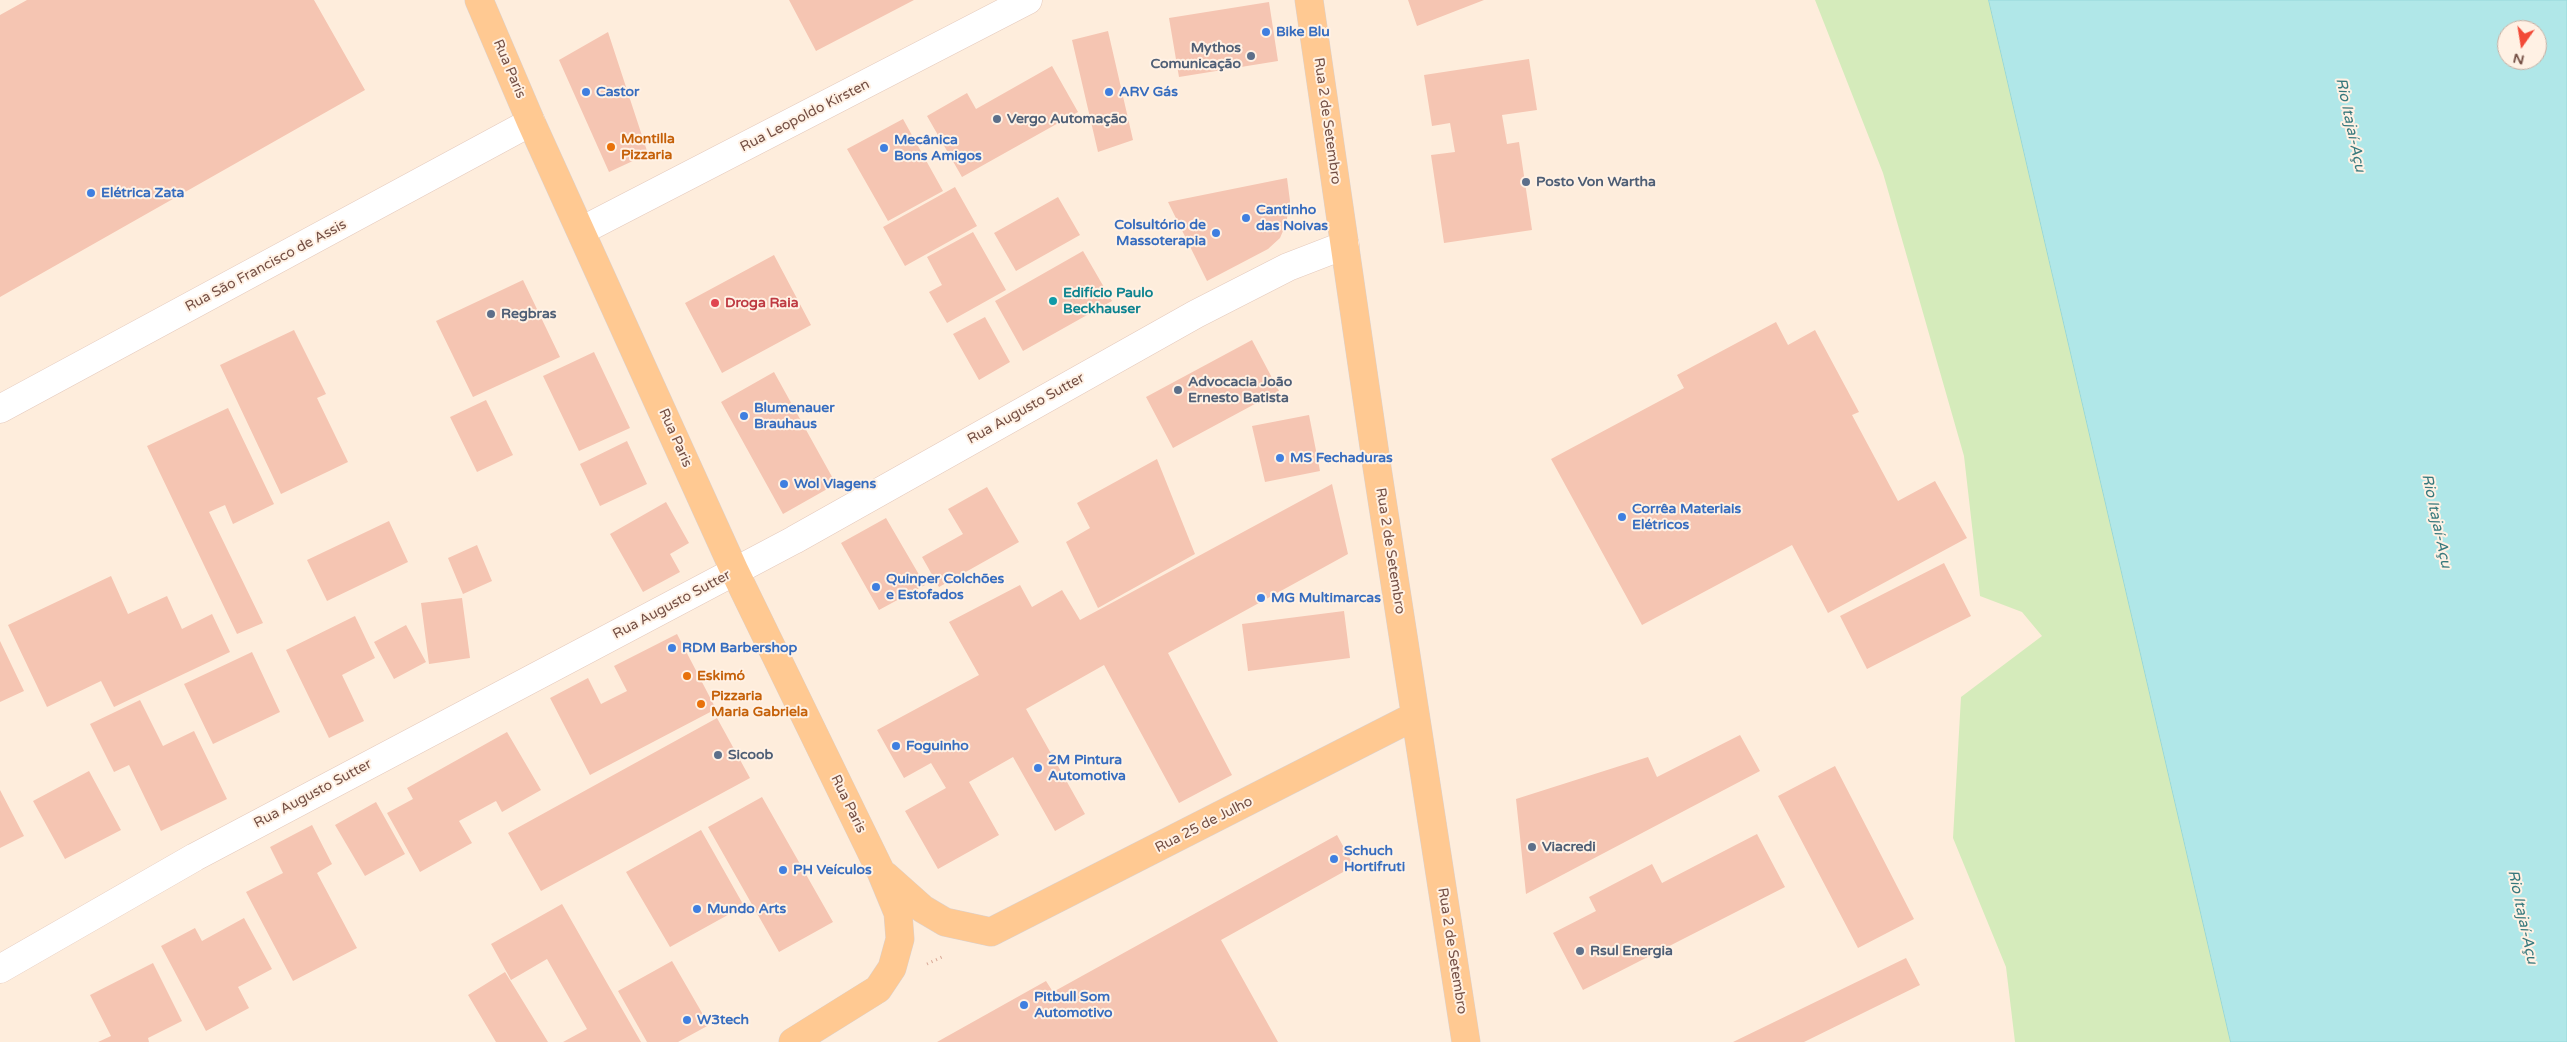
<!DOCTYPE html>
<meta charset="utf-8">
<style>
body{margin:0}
#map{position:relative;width:2567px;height:1042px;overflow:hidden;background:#feeddc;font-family:"Varela Round",sans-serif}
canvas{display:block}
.north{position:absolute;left:2497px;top:20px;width:50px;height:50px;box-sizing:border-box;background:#fff1e4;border:1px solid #c7b0a4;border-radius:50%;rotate:193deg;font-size:14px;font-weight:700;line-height:20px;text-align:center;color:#744f44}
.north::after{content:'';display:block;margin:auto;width:18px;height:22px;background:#f24a37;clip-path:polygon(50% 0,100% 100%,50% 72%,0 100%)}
</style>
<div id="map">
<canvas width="2567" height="1042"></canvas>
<div class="north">N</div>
</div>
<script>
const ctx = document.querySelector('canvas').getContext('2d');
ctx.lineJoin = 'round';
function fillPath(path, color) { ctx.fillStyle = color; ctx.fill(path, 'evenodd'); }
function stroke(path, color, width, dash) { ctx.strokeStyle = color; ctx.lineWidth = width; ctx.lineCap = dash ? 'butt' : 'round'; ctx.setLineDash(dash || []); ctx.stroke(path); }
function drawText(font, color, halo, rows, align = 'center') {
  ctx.font = font + ' "Varela Round",sans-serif'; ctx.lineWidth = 4; ctx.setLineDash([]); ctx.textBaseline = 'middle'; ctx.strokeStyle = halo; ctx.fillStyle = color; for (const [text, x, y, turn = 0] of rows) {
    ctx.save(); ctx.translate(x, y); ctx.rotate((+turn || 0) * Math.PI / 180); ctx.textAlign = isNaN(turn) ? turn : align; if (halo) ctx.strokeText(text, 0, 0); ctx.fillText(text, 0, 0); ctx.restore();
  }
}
const green = new Path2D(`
 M 1815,0 L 1989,0 L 2231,1042 L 2015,1042 L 2006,967 L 1953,838 L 1961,697 L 2042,636 L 2022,612 L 1980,596 L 1964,456 L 1883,173 Z`);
const water = new Path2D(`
 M 1989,0 L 2567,0 L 2567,1042 L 2231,1042 ZM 2507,30 L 2537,30 L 2537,60 L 2507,60 Z`);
const building = new Path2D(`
 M 27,0 L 314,0 L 365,90 L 0,297 L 0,15 Z
 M 789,0 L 914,0 L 816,51 Z
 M 1408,0 L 1484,0 L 1417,26 Z
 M 1269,2 L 1278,61 L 1179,77 L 1169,18 Z
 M 1108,31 L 1133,140 L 1098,152 L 1072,40 Z
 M 608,32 L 648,154 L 609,172 L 559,60 Z
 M 1529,59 L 1537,110 L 1502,115 L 1507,144 L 1519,142 L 1532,230 L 1444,243 L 1431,155 L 1455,152 L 1450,123 L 1432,126 L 1424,75 Z
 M 1052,66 L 1078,112 L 962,177 L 927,116 L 967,93 L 976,109 Z
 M 903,119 L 943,191 L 888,221 L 847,149 Z
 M 1287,178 L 1290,201 L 1286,224 L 1280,238 L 1268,249 L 1207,281 L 1168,202 Z
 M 955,187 L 977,226 L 905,266 L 883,227 Z
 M 1058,197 L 1080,235 L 1016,271 L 994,233 Z
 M 973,232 L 1006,290 L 947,323 L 929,292 L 942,285 L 927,257 Z
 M 1083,251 L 1112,301 L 1023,351 L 995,301 Z
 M 774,255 L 811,325 L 722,373 L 685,303 Z
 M 523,280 L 560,357 L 473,397 L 436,321 Z
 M 985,317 L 1010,362 L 979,380 L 953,334 Z
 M 1776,322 L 1788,345 L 1815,330 L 1859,412 L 1852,415 L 1898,501 L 1935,481 L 1967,538 L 1828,613 L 1792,545 L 1642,625 L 1551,459 L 1684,388 L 1677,375 Z
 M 294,330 L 326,394 L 317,398 L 348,462 L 281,494 L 220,365 Z
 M 1252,340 L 1279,391 L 1173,448 L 1146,397 Z
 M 594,352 L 630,428 L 579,451 L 543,376 Z
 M 774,372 L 836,484 L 783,514 L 721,402 Z
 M 486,400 L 513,455 L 477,472 L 450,417 Z
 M 228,408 L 274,504 L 233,524 L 225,505 L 209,512 L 263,623 L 237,634 L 147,446 Z
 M 1309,415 L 1320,471 L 1265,482 L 1252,426 Z
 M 627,441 L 647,484 L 600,506 L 580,464 Z
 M 1157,459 L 1195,554 L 1098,608 L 1066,542 L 1090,528 L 1077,503 Z
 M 1332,484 L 1348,554 L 1168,653 L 1232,775 L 1179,803 L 1104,665 L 1026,709 L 1085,814 L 1055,831 L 1013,757 L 969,782 L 999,835 L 938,869 L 905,811 L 946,788 L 931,763 L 904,778 L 877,730 L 979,675 L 949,622 L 1020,585 L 1032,607 L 1062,590 L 1080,620 Z
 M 987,487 L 1019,542 L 939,587 L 922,557 L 963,534 L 948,509 Z
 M 666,502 L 689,543 L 670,554 L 680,572 L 643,592 L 610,534 Z
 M 886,518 L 925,585 L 879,610 L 841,543 Z
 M 389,521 L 408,562 L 327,601 L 307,560 Z
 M 477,545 L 492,581 L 463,594 L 448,558 Z
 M 1944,563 L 1971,616 L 1867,669 L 1840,616 Z
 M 111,576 L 128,614 L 167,596 L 182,629 L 212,614 L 230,652 L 114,707 L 101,681 L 47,707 L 8,625 Z
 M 462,598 L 470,658 L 429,664 L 421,603 Z
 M 1344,611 L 1350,658 L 1248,671 L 1242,624 Z
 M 355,616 L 375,658 L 342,675 L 364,721 L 329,738 L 286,650 Z
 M 406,625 L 426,662 L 394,679 L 374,642 Z
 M 677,634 L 716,709 L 590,775 L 550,698 L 588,678 L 601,704 L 627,691 L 614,666 Z
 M 0,641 L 24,691 L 0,702 Z
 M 252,652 L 280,712 L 213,744 L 184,684 Z
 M 140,700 L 163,746 L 194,731 L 227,799 L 161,831 L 129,765 L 114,772 L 90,724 Z
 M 717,718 L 750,778 L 541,891 L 508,833 Z
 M 507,732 L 541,790 L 502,812 L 496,801 L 459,821 L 472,843 L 420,872 L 387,813 L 413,799 L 407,788 Z
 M 1740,735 L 1760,771 L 1526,894 L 1516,799 L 1648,757 L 1657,777 Z
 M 1835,766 L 1914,919 L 1858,948 L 1778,796 Z
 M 89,771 L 121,830 L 65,859 L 33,801 Z
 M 0,790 L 24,836 L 0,848 Z
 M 762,797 L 833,922 L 779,952 L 708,827 Z
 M 376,802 L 405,854 L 365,876 L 335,825 Z
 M 312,825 L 332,864 L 317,873 L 357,948 L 293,981 L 246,892 L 283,873 L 270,847 Z
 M 701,830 L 744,906 L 670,947 L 626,872 Z
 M 1757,834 L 1785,887 L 1583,990 L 1553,933 L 1596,911 L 1589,897 L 1652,864 L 1662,883 Z
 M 1337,835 L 1354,866 L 1221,940 L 1278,1042 L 937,1042 L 1046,981 L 1053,992 Z
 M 562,904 L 607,983 L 641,1042 L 563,1042 L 587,1029 L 547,959 L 511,980 L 491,944 Z
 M 244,918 L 272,969 L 238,987 L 249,1008 L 206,1031 L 161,946 L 195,928 L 202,941 Z
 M 1906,958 L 1920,985 L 1804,1042 L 1733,1042 Z
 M 672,961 L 709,1025 L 678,1042 L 647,1042 L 618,991 Z
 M 153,963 L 182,1021 L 148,1038 L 149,1042 L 98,1042 L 111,1036 L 90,995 Z
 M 505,972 L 548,1042 L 496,1042 L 468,995 Z`);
const path = new Path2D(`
 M 927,964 L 942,957`);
const minor = new Path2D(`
 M 581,231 L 1028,0
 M 0,409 L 531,122
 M 0,969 L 195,857 L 794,540 L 1196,314 L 1288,267 L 1345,245`);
const major = new Path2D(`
 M 479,0 L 531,122 L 735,572 L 881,872 L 898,913 L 900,939 L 892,968 L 878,989 L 793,1042
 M 1309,0 L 1376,461 L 1466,1042
 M 886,876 L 923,909 L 945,922 L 991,932 L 1415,716`);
const markers = [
 [1266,32,5,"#3f7fe0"],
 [1251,56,5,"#5c6f8a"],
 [586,92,5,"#3f7fe0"],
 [1109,92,5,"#3f7fe0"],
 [997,119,5,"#5c6f8a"],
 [611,147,5,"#e8710a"],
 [884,148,5,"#3f7fe0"],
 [1526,182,5,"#5c6f8a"],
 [91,193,5,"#3f7fe0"],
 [1246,218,5,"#3f7fe0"],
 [1216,233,5,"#3f7fe0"],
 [1053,301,5,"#0f9aa8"],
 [715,303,5,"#e0444e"],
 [491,314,5,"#5c6f8a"],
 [1178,390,5,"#5c6f8a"],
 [744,416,5,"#3f7fe0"],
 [1280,458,5,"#3f7fe0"],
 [784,484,5,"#3f7fe0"],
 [1622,517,5,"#3f7fe0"],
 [876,587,5,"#3f7fe0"],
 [1261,598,5,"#3f7fe0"],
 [672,648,5,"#3f7fe0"],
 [687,676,5,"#e8710a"],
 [701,704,5,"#e8710a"],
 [896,746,5,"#3f7fe0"],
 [718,755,5,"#5c6f8a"],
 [1038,768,5,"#3f7fe0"],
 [1532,847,5,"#5c6f8a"],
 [1334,859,5,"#3f7fe0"],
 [783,870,5,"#3f7fe0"],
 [697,909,5,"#3f7fe0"],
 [1580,951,5,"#5c6f8a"],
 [1024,1005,5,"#3f7fe0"],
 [687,1020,5,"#3f7fe0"]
];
const shopNames = [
 ["Bike Blu",1276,32],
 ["Castor",596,92],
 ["ARV Gás",1119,92],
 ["Mecânica",894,140],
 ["Bons Amigos",894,156],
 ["Elétrica Zata",101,193],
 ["Cantinho",1256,210],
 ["das Noivas",1256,226],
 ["Colsultório de",1206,225,"right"],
 ["Massoterapia",1206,241,"right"],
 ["Blumenauer",754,408],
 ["Brauhaus",754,424],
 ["MS Fechaduras",1290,458],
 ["Wol Viagens",794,484],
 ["Corrêa Materiais",1632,509],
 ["Elétricos",1632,525],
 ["Quinper Colchões",886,579],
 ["e Estofados",886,595],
 ["MG Multimarcas",1271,598],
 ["RDM Barbershop",682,648],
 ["Foguinho",906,746],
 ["2M Pintura",1048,760],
 ["Automotiva",1048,776],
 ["Schuch",1344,851],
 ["Hortifruti",1344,867],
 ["PH Veículos",793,870],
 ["Mundo Arts",707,909],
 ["Pitbull Som",1034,997],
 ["Automotivo",1034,1013],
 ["W3tech",697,1020]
];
const serviceNames = [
 ["Mythos",1241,48,"right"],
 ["Comunicação",1241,64,"right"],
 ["Vergo Automação",1007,119],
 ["Posto Von Wartha",1536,182],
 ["Regbras",501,314],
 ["Advocacia João",1188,382],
 ["Ernesto Batista",1188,398],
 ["Sicoob",728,755],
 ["Viacredi",1542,847],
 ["Rsul Energia",1590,951]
];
const streetNames = [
 ["Rua Paris",509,69,67],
 ["Rua Leopoldo Kirsten",805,116,-27],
 ["Rua 2 de Setembro",1327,121,82],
 ["Rua São Francisco de Assis",266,266,-28],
 ["Rua Augusto Sutter",1026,409,-29],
 ["Rua Paris",675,438,66],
 ["Rua 2 de Setembro",1390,551,81],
 ["Rua Augusto Sutter",672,605,-28],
 ["Rua Augusto Sutter",313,794,-28],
 ["Rua Paris",848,804,64],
 ["Rua 25 de Julho",1204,825,-27],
 ["Rua 2 de Setembro",1452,951,81]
];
const foodNames = [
 ["Montilla",621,139],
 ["Pizzaria",621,155],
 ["Eskimó",697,676],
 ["Pizzaria",711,696],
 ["Maria Gabriela",711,712]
];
const cultureNames = [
 ["Edifício Paulo",1063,293],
 ["Beckhauser",1063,309]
];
const healthNames = [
 ["Droga Raia",725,303]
];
const waterNames = [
 ["Rio Itajaí-Açu",2350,125,78],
 ["Rio Itajaí-Açu",2436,521,78],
 ["Rio Itajaí-Açu",2522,917,78]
];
fillPath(green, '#d5ebbb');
fillPath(water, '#b0e7e8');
stroke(water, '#96d8da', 1);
fillPath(building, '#f5c5b2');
stroke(minor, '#e4c9bc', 29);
stroke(major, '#dbd1ce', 29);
stroke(path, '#d9a896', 3, [1, 4]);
stroke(minor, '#fff', 28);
stroke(major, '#ffc992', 28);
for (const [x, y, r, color] of markers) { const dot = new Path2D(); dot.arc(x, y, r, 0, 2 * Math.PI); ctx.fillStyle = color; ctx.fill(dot); stroke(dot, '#fff1e4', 2); }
drawText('bold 14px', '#366cbe', '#fff1e4', shopNames, 'left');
drawText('bold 14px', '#4e5e75', '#fff1e4', serviceNames, 'left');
drawText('14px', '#744f44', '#fff1e4', streetNames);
drawText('bold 14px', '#c56008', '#fff1e4', foodNames, 'left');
drawText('bold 14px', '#0d838f', '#fff1e4', cultureNames, 'left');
drawText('bold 14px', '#be3a42', '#fff1e4', healthNames, 'left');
drawText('italic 15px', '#37787c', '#fff1e4', waterNames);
</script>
